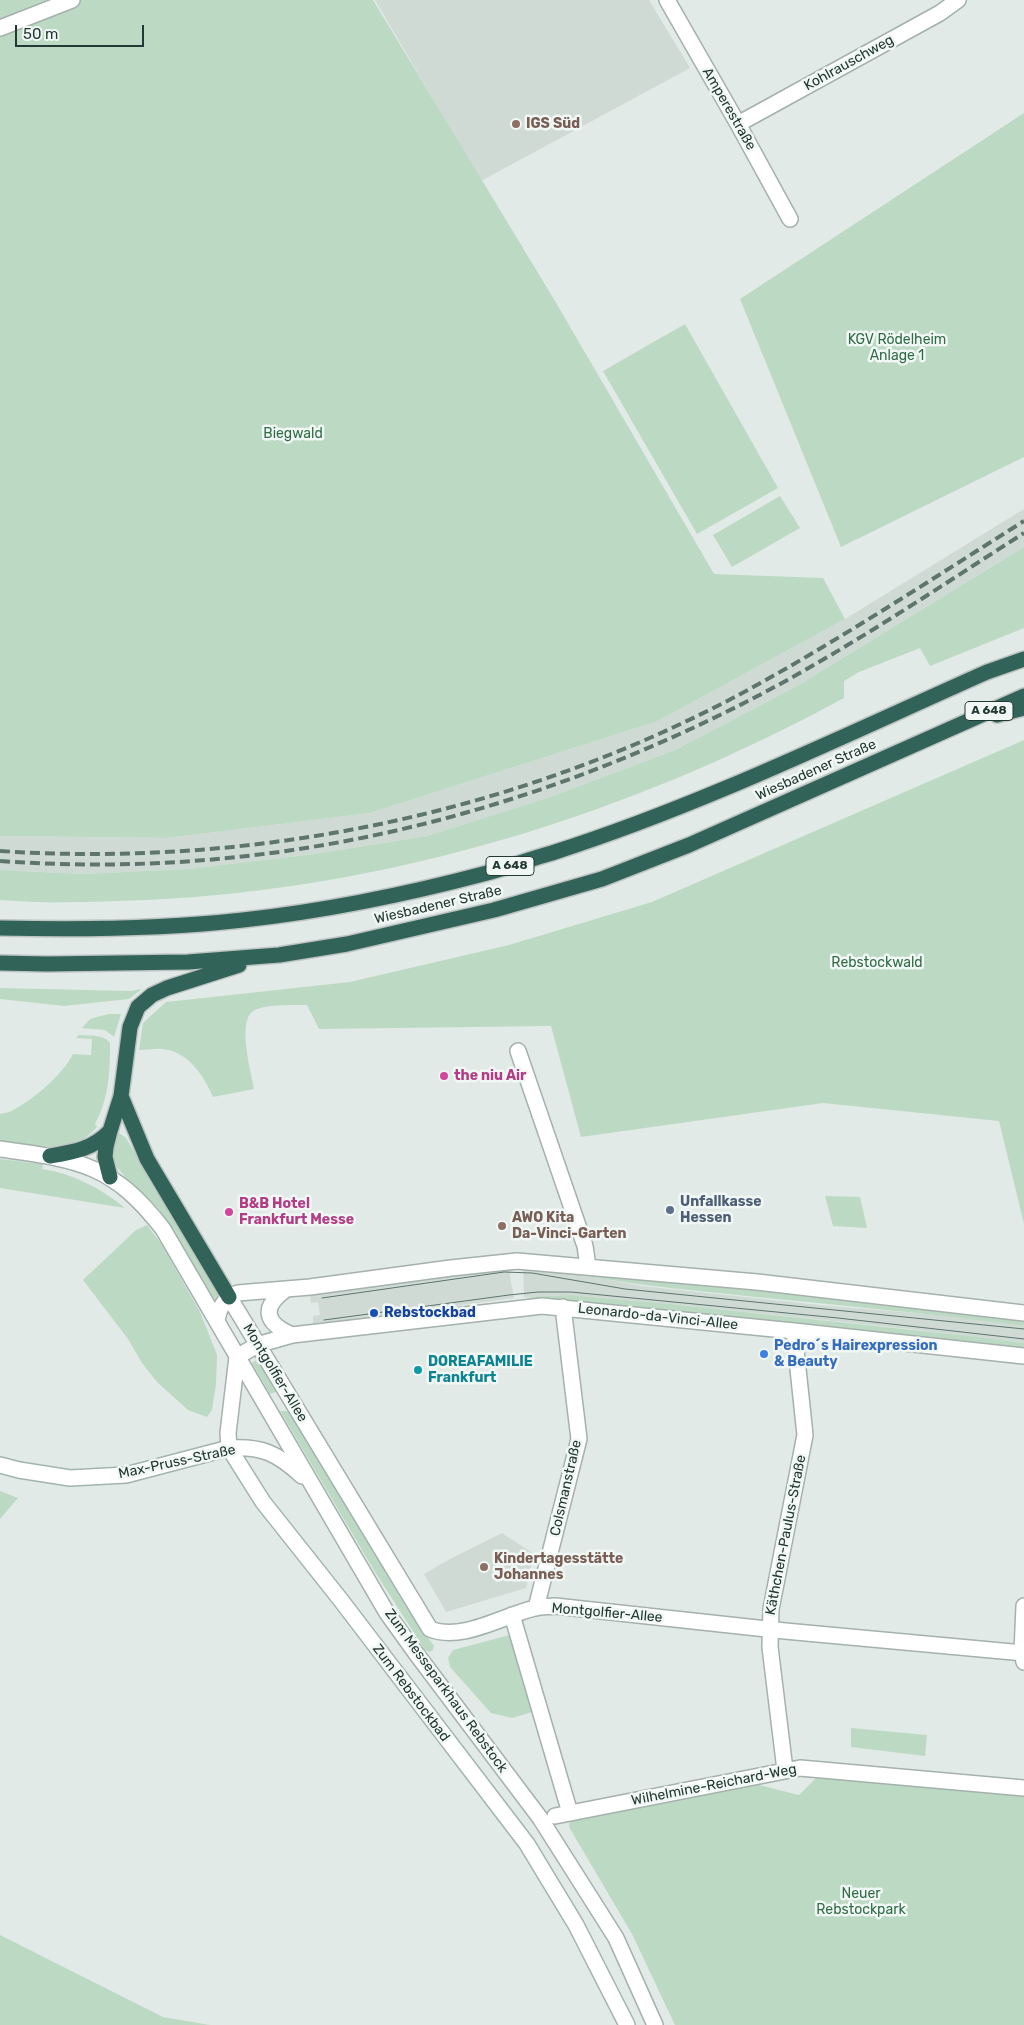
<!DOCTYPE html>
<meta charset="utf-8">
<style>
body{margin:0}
#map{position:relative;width:1024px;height:2025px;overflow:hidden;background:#e1eae6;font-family:Rubik,sans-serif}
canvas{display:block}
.scale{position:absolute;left:15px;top:25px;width:129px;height:22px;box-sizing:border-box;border:2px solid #233933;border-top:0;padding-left:6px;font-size:15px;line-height:18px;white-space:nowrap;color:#233933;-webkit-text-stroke:4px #f1f7f4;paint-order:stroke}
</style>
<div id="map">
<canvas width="1024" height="2025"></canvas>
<div class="scale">50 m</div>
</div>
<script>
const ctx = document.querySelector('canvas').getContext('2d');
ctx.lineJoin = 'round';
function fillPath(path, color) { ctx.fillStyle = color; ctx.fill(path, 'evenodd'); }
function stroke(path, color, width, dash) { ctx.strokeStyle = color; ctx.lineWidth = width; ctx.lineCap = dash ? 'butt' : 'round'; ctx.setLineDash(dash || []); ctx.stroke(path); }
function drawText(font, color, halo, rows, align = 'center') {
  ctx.font = font + ' Rubik,sans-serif'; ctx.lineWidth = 5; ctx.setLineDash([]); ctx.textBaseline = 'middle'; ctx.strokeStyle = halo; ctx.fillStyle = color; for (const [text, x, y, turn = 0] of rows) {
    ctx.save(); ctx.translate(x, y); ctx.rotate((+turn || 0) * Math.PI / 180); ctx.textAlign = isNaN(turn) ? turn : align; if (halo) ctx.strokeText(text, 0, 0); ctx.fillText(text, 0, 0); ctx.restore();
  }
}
const built = new Path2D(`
 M 375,0 L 649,0 L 690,68 L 481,181 Z
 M 1024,509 L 1024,547 L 797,686 L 675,750 L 550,797 L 427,836 L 314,854 L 188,869 L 83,874 L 0,870 L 0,836 L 167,838 L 370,813 L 658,721 L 845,619 Z
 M 511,1266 L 510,1276 L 514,1298 L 313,1325 L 313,1316 L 320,1315 L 318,1302 L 311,1303 L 309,1291 Z
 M 523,1267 L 548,1268 L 642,1286 L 820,1305 L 962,1317 L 1024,1326 L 1024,1343 L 909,1329 L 670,1304 L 570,1295 L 524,1297 Z
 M 502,1533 L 534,1554 L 526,1588 L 446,1612 L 424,1574 L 450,1559 Z`);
const green = new Path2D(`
 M 0,0 L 373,0 L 555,301 L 714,574 L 823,578 L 845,619 L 658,721 L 370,813 L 167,838 L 0,836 Z
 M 1024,113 L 1024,457 L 841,547 L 740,299 Z
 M 685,324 L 778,488 L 697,534 L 603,371 Z
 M 780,496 L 800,528 L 732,567 L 713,535 Z
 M 1024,547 L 1024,628 L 930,666 L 920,648 L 859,672 L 844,681 L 844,698 C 629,815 390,889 146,900 C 97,902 48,904 0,900 L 0,870 L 83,874 L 188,869 L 314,854 L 427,836 L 550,797 L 675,750 L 797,686 Z
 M 1024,740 L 1024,1224 L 999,1121 L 823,1103 L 581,1137 L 551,1026 L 319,1029 L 307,1005 C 293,1005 264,1004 253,1011 C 237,1022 251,1072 254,1089 L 213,1097 C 204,1076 188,1051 162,1049 C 155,1048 146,1050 139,1050 L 143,1023 L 166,1002 L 350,982 L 509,945 L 652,902 Z
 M 0,988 L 131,991 L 142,989 L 129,999 L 64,1006 L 0,999 Z
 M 108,1014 L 121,1014 L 114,1037 L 105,1030 L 82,1028 L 90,1019 Z
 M 79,1035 C 90,1036 103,1034 110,1043 C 110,1072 109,1098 95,1124 L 97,1127 C 90,1134 81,1143 71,1145 C 48,1150 23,1144 0,1141 L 0,1114 C 5,1113 11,1112 15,1109 C 34,1099 63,1074 73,1054 L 91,1055 L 92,1039 L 76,1038 Z
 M 118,1132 L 126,1138 L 221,1299 L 215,1302 L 158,1208 L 126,1178 L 117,1167 L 113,1158 L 113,1143 L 115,1133 Z
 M 0,1159 L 43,1164 L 42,1169 C 72,1173 102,1189 125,1208 L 0,1188 Z
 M 825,1196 L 860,1197 L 867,1228 L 833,1226 Z
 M 147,1225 L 162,1245 L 200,1312 L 217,1355 L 216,1384 L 212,1410 L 207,1417 L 188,1410 L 157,1382 L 142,1363 L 128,1339 L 83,1280 L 136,1230 Z
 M 548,1268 L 1024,1319 L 1024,1326 C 922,1312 820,1304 718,1293 C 660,1287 604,1281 548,1268 Z
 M 570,1295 L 670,1304 L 978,1337 L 1024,1343 L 1024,1350 L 965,1341 L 524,1297 Z
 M 259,1358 L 278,1391 L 270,1394 L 252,1363 Z
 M 280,1411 L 289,1411 L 405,1605 L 434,1646 L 433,1650 L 430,1652 L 425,1650 L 375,1572 Z
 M 0,1491 L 18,1498 L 0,1519 Z
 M 510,1635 L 532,1712 L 512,1718 L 491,1713 L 450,1667 L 448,1658 L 453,1650 Z
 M 851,1728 L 927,1735 L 925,1756 L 851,1747 Z
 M 818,1776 L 1024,1795 L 1024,2025 L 675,2025 L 632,1934 L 569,1827 L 570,1819 L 751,1783 L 799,1795 Z
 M 0,1935 L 163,2017 L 210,2025 L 0,2025 Z`);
const street = new Path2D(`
 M 667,0 L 738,124 L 790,219
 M 0,28 L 72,0
 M 738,124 L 940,13 L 958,0
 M 518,1051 L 585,1246 L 588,1266
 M 0,1149 C 78,1160 112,1163 163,1229 L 387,1613 L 415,1652 L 540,1818 L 616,1938 L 655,2025
 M 285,1290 C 261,1308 265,1323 292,1335
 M 229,1297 L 430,1629 C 462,1642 504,1615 535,1608 C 542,1606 549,1607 555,1606 L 785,1631 L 1024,1653
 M 217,1321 C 219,1307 224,1299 238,1293 L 310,1287 L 451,1268 L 517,1261 L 757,1282 L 1024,1313
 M 237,1357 L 257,1345 L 292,1335 L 542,1306 L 794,1331 L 1024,1356
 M 237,1357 L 228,1433 L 229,1448 C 262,1446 277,1453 302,1476
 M 536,1608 L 579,1439 L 563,1307
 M 512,1615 L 570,1813
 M 1024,1662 L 1022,1652 L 1024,1606
 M 785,1770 L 770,1647 L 771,1609 L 805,1435 L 794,1331
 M 555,1816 L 800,1768 L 1024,1788`);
const secondary = new Path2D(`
 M 0,1465 L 19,1470 L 70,1478 L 126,1475 L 229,1448 L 263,1502 L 340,1599 L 527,1844 L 576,1925 L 627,2025`);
const highway = new Path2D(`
 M 997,715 L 1024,708
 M 0,928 C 81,930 163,929 243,920 C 325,911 408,894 487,873 C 509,867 530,859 552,853 C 702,805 843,736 987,672 L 1024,659
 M 0,963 L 47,964 L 188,962 L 279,955 L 347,944 L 494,910 L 602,879 L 689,845 L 1024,696
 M 121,1096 L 147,1159 L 229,1297
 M 50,1156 C 74,1152 93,1149 110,1131
 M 110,1177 L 105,1157 L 106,1147 L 110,1131 L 121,1096 L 130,1027 L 138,1007 L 152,995 L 167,988 L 239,965`);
const tram = new Path2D(`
 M 322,1298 L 504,1272 L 532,1273 L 625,1289 L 1024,1329
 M 324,1320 L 509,1295 L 538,1292 L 571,1292 L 838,1318 L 1024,1339`);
const rail = new Path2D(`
 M 0,851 C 256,868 520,813 746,691 C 841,639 932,579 1024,521
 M 0,861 C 262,880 513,821 746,702 C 842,653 933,591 1024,533`);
const markers = [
 [516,124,5,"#8d6e63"],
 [444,1076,5,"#d1479c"],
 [670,1210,5,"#5c6f8a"],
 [229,1212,5,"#d1479c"],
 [502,1226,5,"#8d6e63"],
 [374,1313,5,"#1a4fb4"],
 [764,1354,5,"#3f7fe0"],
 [418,1370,5,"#0f9aa8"],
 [484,1567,5,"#8d6e63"]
];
const shields = [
 [989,711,48],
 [510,866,48]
];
const shieldNames = [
 ["A 648",989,711],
 ["A 648",510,866]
];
const streetNames = [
 ["Kohlrauschweg",849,63,-29],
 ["Amperestraße",729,109,60],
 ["Wiesbadener Straße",816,770,-24],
 ["Wiesbadener Straße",438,905,-13],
 ["Leonardo-da-Vinci-Allee",658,1317,6],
 ["Montgolfier-Allee",275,1373,59],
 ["Max-Pruss-Straße",177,1462,-12],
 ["Colsmanstraße",566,1488,-77],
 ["Käthchen-Paulus-Straße",786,1535,-79],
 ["Montgolfier-Allee",607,1613,5],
 ["Zum Messeparkhaus Rebstock",446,1691,54],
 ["Zum Rebstockbad",411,1693,53],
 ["Wilhelmine-Reichard-Weg",714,1785,-11]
];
const educationNames = [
 ["IGS Süd",526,124],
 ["AWO Kita",512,1218],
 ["Da-Vinci-Garten",512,1234],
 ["Kindertagesstätte",494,1559],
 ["Johannes",494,1575]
];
const parkNames = [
 ["KGV Rödelheim",897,340],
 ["Anlage 1",897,356],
 ["Biegwald",293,434],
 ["Rebstockwald",877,963],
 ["Neuer",861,1894],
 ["Rebstockpark",861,1910]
];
const hotelNames = [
 ["the niu Air",454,1076],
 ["B&B Hotel",239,1204],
 ["Frankfurt Messe",239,1220]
];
const serviceNames = [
 ["Unfallkasse",680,1202],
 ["Hessen",680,1218]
];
const transitNames = [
 ["Rebstockbad",384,1313]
];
const shopNames = [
 ["Pedro´s Hairexpression",774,1346],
 ["& Beauty",774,1362]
];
const cultureNames = [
 ["DOREAFAMILIE",428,1362],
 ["Frankfurt",428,1378]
];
fillPath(built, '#d0dad5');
fillPath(green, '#bcdac3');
stroke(street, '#a4b1ad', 18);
stroke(secondary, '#a1b5ad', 18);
stroke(highway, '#bdc4c2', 18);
stroke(street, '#fff', 15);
stroke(secondary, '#fff', 15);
stroke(highway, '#326358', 15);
stroke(tram, '#5e756e', 1);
stroke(rail, '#5e756e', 4, [10, 5]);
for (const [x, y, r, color] of markers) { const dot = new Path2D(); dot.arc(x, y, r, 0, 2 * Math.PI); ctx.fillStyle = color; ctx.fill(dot); stroke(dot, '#f1f7f4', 2); }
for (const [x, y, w] of shields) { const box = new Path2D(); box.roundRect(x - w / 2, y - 9.5, w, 19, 4); ctx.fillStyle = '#f1f7f4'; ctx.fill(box); stroke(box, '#233933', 1); }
drawText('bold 12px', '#233933', null, shieldNames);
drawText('14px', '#233933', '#f1f7f4', streetNames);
drawText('bold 14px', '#785e54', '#f1f7f4', educationNames, 'left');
drawText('14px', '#316c47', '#f1f7f4', parkNames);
drawText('bold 14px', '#b23c85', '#f1f7f4', hotelNames, 'left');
drawText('bold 14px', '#4e5e75', '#f1f7f4', serviceNames, 'left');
drawText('bold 14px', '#164399', '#f1f7f4', transitNames, 'left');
drawText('bold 14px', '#366cbe', '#f1f7f4', shopNames, 'left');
drawText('bold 14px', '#0d838f', '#f1f7f4', cultureNames, 'left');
</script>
